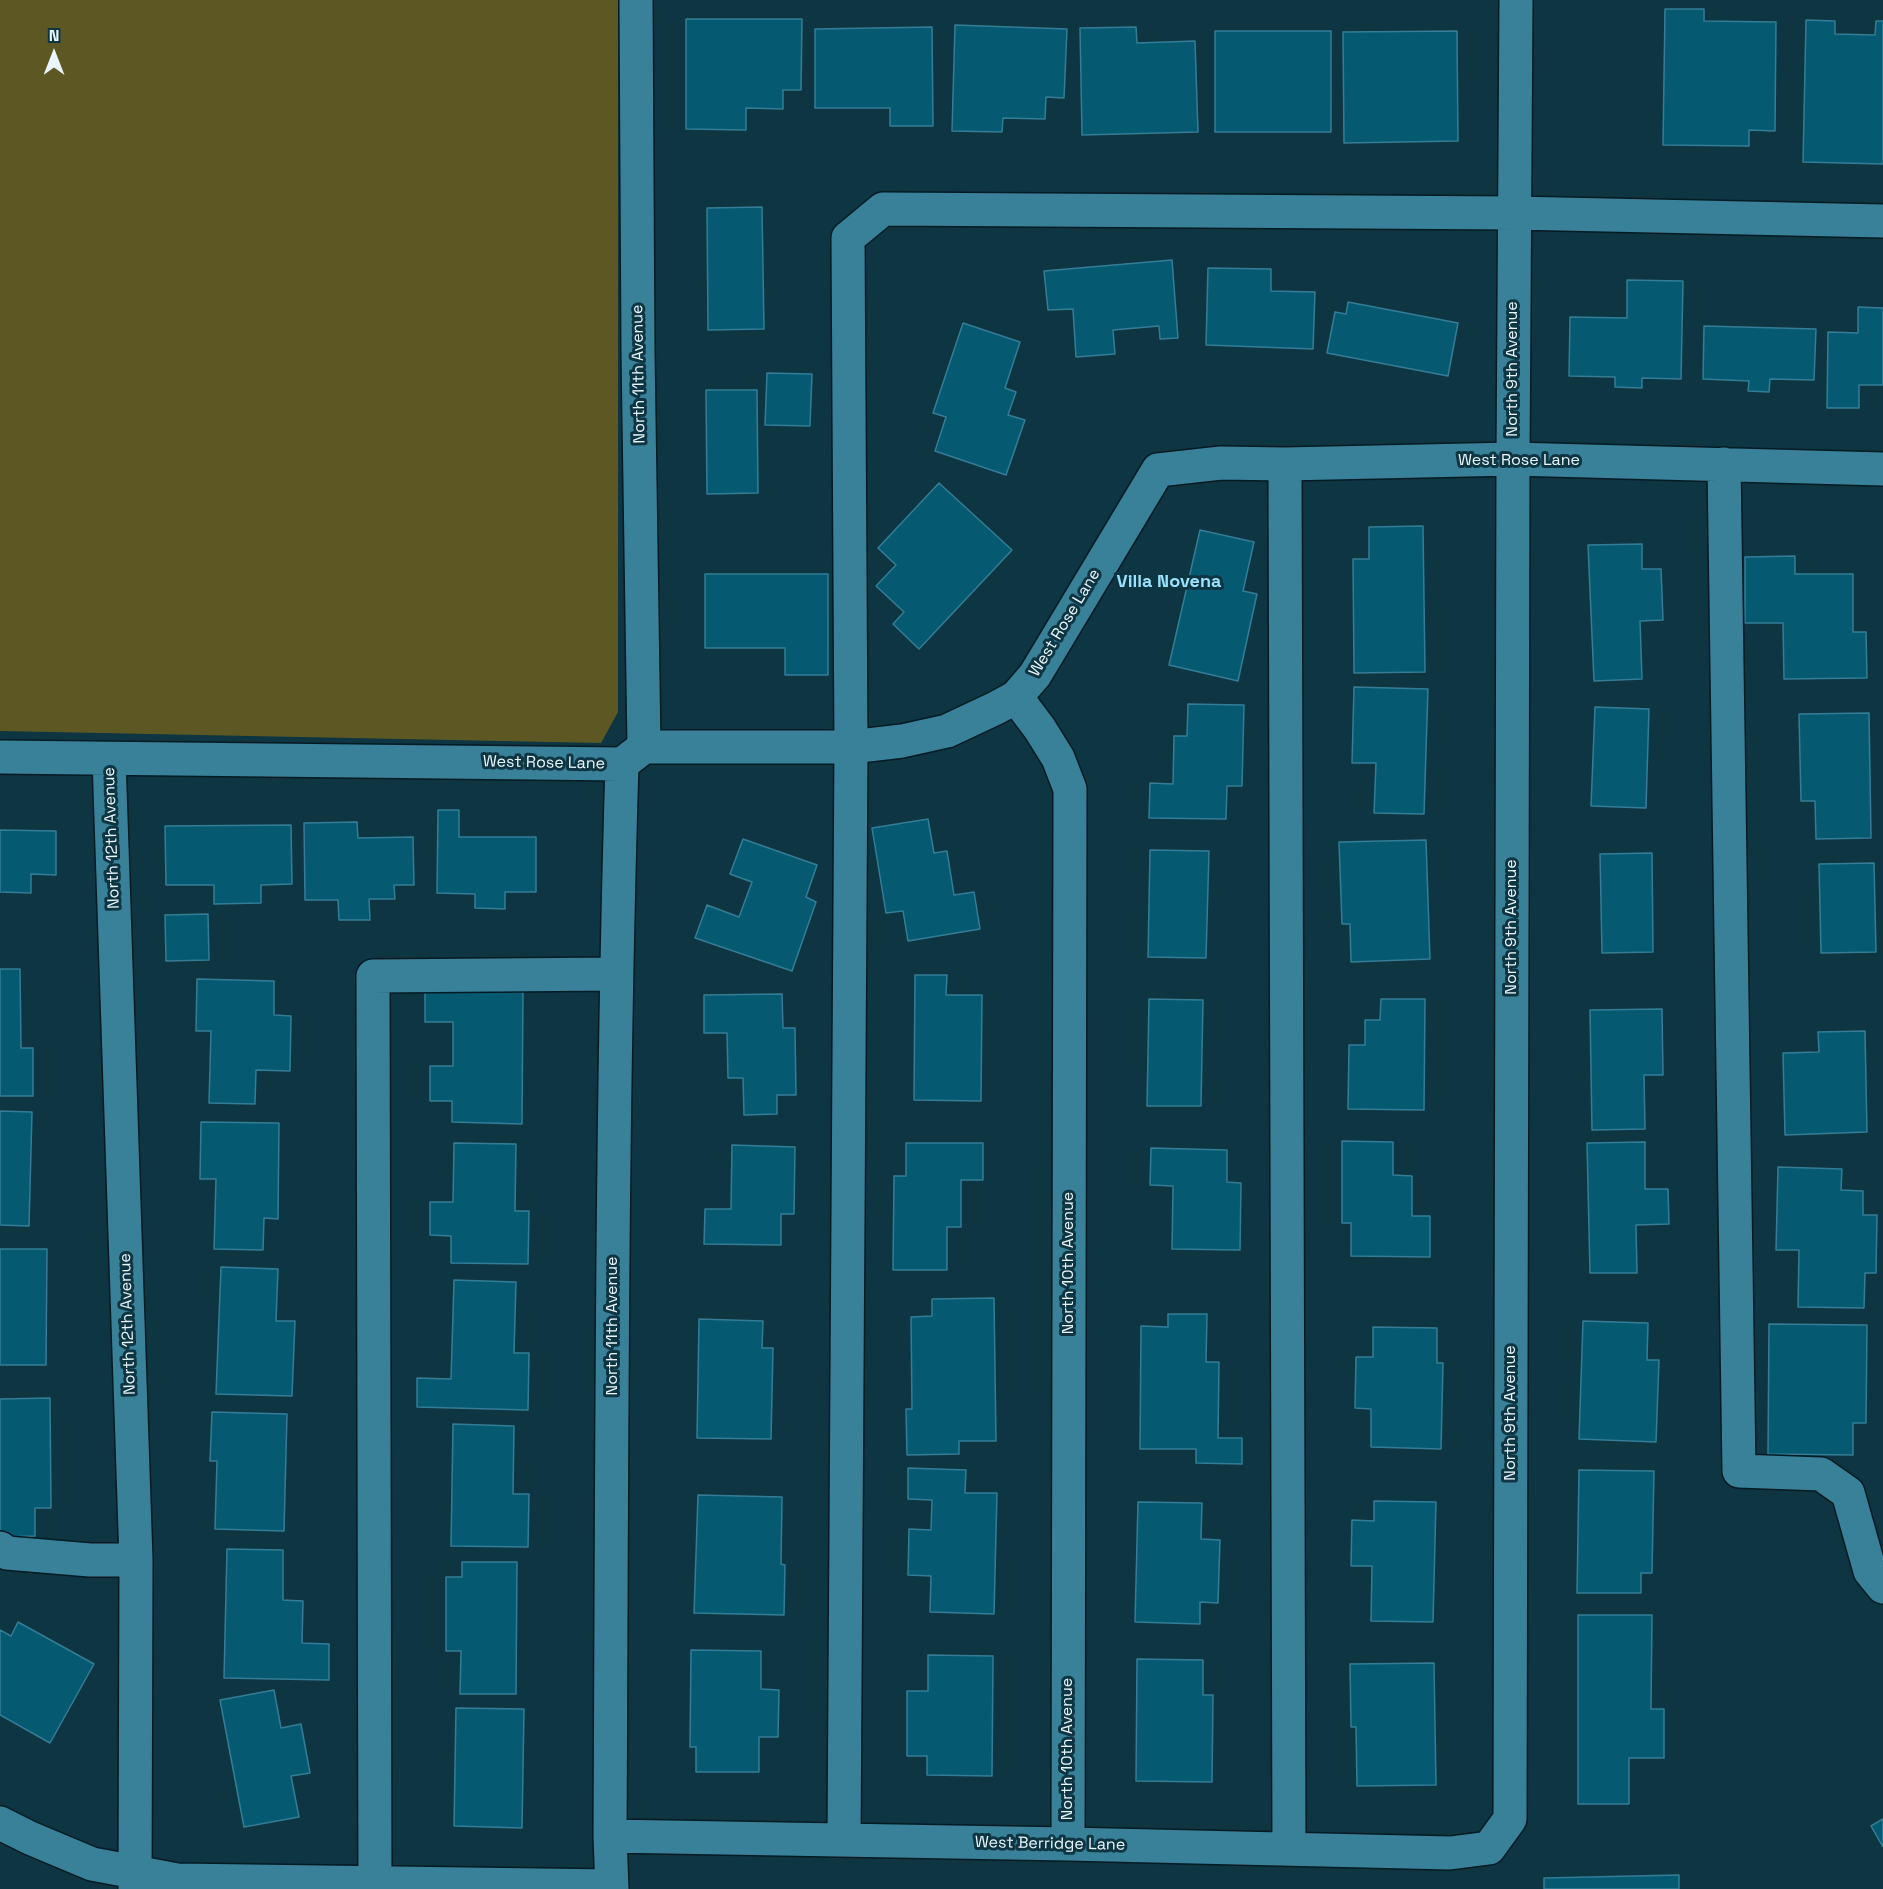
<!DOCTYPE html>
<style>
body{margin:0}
#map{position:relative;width:1883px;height:1889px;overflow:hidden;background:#0e3542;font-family:"Space Grotesk",sans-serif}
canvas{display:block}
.north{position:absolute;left:24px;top:24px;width:60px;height:60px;-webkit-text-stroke:4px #0e3542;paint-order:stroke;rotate:0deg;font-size:16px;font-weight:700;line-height:24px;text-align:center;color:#e9f6fc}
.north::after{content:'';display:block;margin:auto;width:21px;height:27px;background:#e9f6fc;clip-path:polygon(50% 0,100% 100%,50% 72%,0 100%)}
</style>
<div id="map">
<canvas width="1883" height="1889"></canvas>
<div class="north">N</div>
</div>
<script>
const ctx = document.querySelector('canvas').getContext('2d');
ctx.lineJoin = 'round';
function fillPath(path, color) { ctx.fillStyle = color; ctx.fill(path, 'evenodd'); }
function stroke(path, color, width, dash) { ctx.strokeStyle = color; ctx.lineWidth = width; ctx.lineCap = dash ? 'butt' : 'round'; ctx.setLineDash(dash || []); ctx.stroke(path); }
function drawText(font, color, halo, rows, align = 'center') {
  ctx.font = font + ' "Space Grotesk",sans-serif'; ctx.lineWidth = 6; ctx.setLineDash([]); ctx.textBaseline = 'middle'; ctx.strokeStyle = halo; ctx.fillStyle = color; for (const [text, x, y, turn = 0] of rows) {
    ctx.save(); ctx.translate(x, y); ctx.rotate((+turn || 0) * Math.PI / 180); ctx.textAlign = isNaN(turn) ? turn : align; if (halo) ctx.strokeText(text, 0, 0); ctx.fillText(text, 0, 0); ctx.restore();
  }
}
const green = new Path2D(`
 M 0,0 L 618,0 L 618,712 L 601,743 L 0,731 Z`);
const building = new Path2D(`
 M 1665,9 L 1704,9 L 1704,21 L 1776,22 L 1775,131 L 1749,130 L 1749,146 L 1663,145 Z
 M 686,19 L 802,19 L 801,90 L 783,90 L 783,109 L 746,108 L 746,130 L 686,129 Z
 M 1806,20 L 1835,21 L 1835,34 L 1875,35 L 1876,21 L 1883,21 L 1883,164 L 1803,162 Z
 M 955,25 L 1067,29 L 1064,98 L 1046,97 L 1045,119 L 1003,118 L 1002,132 L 952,131 Z
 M 932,27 L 933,126 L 890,126 L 890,108 L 815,108 L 815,29 Z
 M 1136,27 L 1137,43 L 1195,41 L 1198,132 L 1082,135 L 1080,28 Z
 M 1215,31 L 1331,31 L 1331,132 L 1215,132 Z
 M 1457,31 L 1458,141 L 1344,143 L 1343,32 Z
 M 762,207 L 764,329 L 708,330 L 707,208 Z
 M 1172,260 L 1178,338 L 1160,339 L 1159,326 L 1113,330 L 1115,354 L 1076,357 L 1073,309 L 1048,310 L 1044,271 Z
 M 1208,268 L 1271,269 L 1271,291 L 1315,292 L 1313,349 L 1206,345 Z
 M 1627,280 L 1683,281 L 1681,379 L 1642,378 L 1642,388 L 1615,387 L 1615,377 L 1569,376 L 1570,317 L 1627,318 Z
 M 1348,302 L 1458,323 L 1448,376 L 1327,353 L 1335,312 L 1346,314 Z
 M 1858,307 L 1883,308 L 1883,385 L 1859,385 L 1859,408 L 1827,408 L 1828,332 L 1858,333 Z
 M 963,323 L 1020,342 L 1005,388 L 1016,392 L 1008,415 L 1025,420 L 1006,475 L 935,451 L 946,417 L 933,413 Z
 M 1704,326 L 1816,329 L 1814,380 L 1770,379 L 1769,392 L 1748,391 L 1749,381 L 1703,379 Z
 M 767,373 L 812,374 L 810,426 L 765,425 Z
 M 706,390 L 757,390 L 758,493 L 707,494 Z
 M 939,483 L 1012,550 L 919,649 L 893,624 L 904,612 L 876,586 L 896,565 L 878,548 Z
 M 1423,526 L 1425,672 L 1354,673 L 1353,559 L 1369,559 L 1369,527 Z
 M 1200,530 L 1254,542 L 1243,591 L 1257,594 L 1238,681 L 1169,665 Z
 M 1642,544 L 1642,569 L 1661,569 L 1663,620 L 1640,621 L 1642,679 L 1594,681 L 1588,545 Z
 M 1795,556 L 1795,574 L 1853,574 L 1853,632 L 1866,632 L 1867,678 L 1784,679 L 1783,623 L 1745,623 L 1745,557 Z
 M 705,574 L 828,574 L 828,675 L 785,675 L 785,648 L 705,648 Z
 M 1354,687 L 1428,689 L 1424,814 L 1374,813 L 1376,763 L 1352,763 Z
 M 1188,704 L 1244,705 L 1242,786 L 1227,786 L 1226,819 L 1149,818 L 1150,783 L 1173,784 L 1174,736 L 1187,736 Z
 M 1595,707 L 1649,709 L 1646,808 L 1591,806 Z
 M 1869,713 L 1871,838 L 1816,839 L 1815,801 L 1801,801 L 1799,714 Z
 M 438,810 L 459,810 L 459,837 L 536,837 L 536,892 L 505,892 L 505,909 L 475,908 L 475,894 L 437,893 Z
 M 928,819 L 934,853 L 947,851 L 954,895 L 974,892 L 980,929 L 908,941 L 903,911 L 886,913 L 872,828 Z
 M 357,822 L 358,838 L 413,837 L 414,885 L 394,885 L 395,899 L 369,899 L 370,920 L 339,920 L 338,900 L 305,900 L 304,823 Z
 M 291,825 L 292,884 L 261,885 L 261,903 L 214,904 L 214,885 L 166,885 L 165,826 Z
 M 0,830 L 56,831 L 56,875 L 31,874 L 31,893 L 0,892 Z
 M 743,839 L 817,865 L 806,897 L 816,902 L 792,971 L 695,938 L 707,905 L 739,917 L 752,882 L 730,874 Z
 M 1426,840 L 1430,959 L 1351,962 L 1350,924 L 1342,924 L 1339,842 Z
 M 1150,850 L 1209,851 L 1206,958 L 1148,957 Z
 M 1652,853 L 1653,952 L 1602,953 L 1600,854 Z
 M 1874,863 L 1876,952 L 1821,953 L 1819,864 Z
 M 208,914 L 209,960 L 166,961 L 165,915 Z
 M 0,969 L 20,969 L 21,1048 L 33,1048 L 33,1096 L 0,1096 Z
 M 915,975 L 947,975 L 946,995 L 982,995 L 981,1101 L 914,1100 Z
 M 197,979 L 274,981 L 274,1015 L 291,1016 L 290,1071 L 256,1070 L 255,1104 L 209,1103 L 211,1031 L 196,1031 Z
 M 425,988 L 523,990 L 522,1124 L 452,1122 L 452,1101 L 430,1101 L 430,1066 L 453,1066 L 453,1022 L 425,1022 Z
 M 782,994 L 783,1028 L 795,1028 L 796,1095 L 777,1095 L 777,1114 L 744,1115 L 743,1078 L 728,1078 L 727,1033 L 704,1033 L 704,995 Z
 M 1149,999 L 1203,1000 L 1201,1106 L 1147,1106 Z
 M 1381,999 L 1425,999 L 1424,1110 L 1348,1109 L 1349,1045 L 1365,1045 L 1365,1020 L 1380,1020 Z
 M 1662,1009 L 1663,1075 L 1644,1075 L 1645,1129 L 1592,1130 L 1590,1010 Z
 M 1865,1031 L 1867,1132 L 1785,1135 L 1783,1053 L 1819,1052 L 1818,1032 Z
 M 0,1111 L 32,1112 L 29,1226 L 0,1225 Z
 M 201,1122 L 279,1123 L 278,1219 L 264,1218 L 263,1250 L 214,1249 L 216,1179 L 200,1179 Z
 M 1342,1141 L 1393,1142 L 1393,1175 L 1412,1176 L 1412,1216 L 1430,1216 L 1430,1257 L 1351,1256 L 1351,1223 L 1342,1223 Z
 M 1645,1142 L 1645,1189 L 1668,1189 L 1669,1224 L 1636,1225 L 1637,1273 L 1590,1273 L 1587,1143 Z
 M 454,1143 L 516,1144 L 515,1211 L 529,1211 L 528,1264 L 451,1263 L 451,1236 L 430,1235 L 430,1202 L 453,1202 Z
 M 906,1143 L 983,1143 L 983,1180 L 961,1180 L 961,1227 L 947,1227 L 947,1270 L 893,1270 L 894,1176 L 906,1176 Z
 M 732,1145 L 795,1147 L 794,1214 L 781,1214 L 781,1245 L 704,1244 L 705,1209 L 731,1209 Z
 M 1151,1148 L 1227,1150 L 1227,1182 L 1241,1183 L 1240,1250 L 1172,1249 L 1173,1186 L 1150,1185 Z
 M 1778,1167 L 1842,1169 L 1841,1190 L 1863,1191 L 1863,1215 L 1877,1215 L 1876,1273 L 1865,1273 L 1864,1308 L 1798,1307 L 1799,1250 L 1776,1250 Z
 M 0,1249 L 47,1249 L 46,1365 L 0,1365 Z
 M 221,1267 L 278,1269 L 276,1321 L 295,1321 L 292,1396 L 216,1394 Z
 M 454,1280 L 516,1282 L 514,1353 L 529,1353 L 528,1410 L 417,1407 L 417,1378 L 451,1379 Z
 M 994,1298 L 996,1441 L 959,1441 L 959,1454 L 907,1455 L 906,1409 L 912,1409 L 911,1317 L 932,1316 L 932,1299 Z
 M 1168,1314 L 1207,1314 L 1206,1362 L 1219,1362 L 1218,1438 L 1242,1438 L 1242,1464 L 1196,1463 L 1196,1449 L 1140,1449 L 1141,1326 L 1168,1327 Z
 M 699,1319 L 763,1321 L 762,1348 L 773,1348 L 771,1439 L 697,1438 Z
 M 1583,1321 L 1648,1323 L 1647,1360 L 1659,1360 L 1656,1442 L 1579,1439 Z
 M 1769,1324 L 1867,1325 L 1866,1423 L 1853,1423 L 1853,1455 L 1768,1454 Z
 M 1373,1327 L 1437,1328 L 1437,1363 L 1443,1363 L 1441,1449 L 1371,1447 L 1371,1409 L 1355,1408 L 1356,1357 L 1373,1357 Z
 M 50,1398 L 51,1508 L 35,1508 L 35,1536 L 0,1537 L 0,1399 Z
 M 212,1412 L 287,1414 L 284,1531 L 215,1529 L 217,1461 L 210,1461 Z
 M 453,1424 L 514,1426 L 513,1494 L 529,1494 L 528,1547 L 451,1546 Z
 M 908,1468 L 966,1470 L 965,1493 L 997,1493 L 994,1614 L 930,1612 L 931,1576 L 908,1575 L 909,1529 L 931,1530 L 932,1500 L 908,1499 Z
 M 1579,1470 L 1654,1471 L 1652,1573 L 1641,1573 L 1641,1593 L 1577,1593 Z
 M 698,1495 L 782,1497 L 781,1564 L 785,1565 L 784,1615 L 694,1613 Z
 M 1374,1501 L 1436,1502 L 1433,1622 L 1371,1621 L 1372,1566 L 1351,1566 L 1352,1520 L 1374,1521 Z
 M 1138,1502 L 1202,1503 L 1201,1539 L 1220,1540 L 1218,1603 L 1200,1602 L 1200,1624 L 1135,1622 Z
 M 227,1549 L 283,1550 L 283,1600 L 303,1601 L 302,1643 L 329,1644 L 329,1680 L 224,1678 Z
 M 462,1562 L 517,1562 L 516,1694 L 460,1694 L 461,1651 L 446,1651 L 446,1577 L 462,1577 Z
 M 1578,1615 L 1652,1615 L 1651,1709 L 1664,1709 L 1664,1758 L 1629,1758 L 1629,1804 L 1578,1804 Z
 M 18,1622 L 94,1664 L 50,1743 L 0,1715 L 0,1630 L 11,1636 Z
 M 691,1650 L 761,1651 L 761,1689 L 779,1690 L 778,1737 L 759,1737 L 759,1772 L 696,1772 L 696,1747 L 690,1747 Z
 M 928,1655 L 993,1656 L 992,1776 L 927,1775 L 927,1756 L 907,1756 L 907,1691 L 928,1691 Z
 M 1137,1659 L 1203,1660 L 1203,1695 L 1213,1695 L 1212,1782 L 1136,1781 Z
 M 1434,1663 L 1436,1785 L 1357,1786 L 1356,1727 L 1351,1727 L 1350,1664 Z
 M 274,1690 L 281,1728 L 301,1724 L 310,1773 L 291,1776 L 299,1817 L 244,1827 L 220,1700 Z
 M 456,1708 L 524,1709 L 522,1828 L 454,1826 Z
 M 1883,1819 L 1883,1847 L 1871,1826 Z
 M 1679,1875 L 1679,1889 L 1544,1889 L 1544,1878 Z`);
const minor = new Path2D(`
 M 636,0 L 638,353 L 644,747
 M 1285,464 L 1289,1849
 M 1724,464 L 1739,1471 L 1821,1474 L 1848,1493 L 1870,1571 L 1883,1587
 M 1016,697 L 1040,729 L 1058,758 L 1070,789 L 1068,1844
 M 0,757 L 622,764 L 644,747 L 851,747 L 902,741 L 947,731 L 996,708 L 1016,697 L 1035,675 L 1158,470 L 1221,463 L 1285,464 L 1513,459 L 1883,469
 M 109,759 L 136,1560 L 135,1889
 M 0,1548 L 7,1553 L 90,1560 L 136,1560
 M 0,1823 L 30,1838 L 92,1864 L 177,1880 L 612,1886
 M 610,1836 L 1068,1844 L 1450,1853 L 1489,1848 L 1510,1819 L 1513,459 L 1516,0
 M 844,1840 L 851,747 L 848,238 L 883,209 L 1515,213 L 1883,221
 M 375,1889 L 373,976 L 616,974
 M 612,1889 L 610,1836 C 612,1479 611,1121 622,764`);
const streetNames = [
 ["North 9th Avenue",1513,369,-90],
 ["North 11th Avenue",639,374,-91],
 ["West Rose Lane",1519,461],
 ["West Rose Lane",1065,623,-59],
 ["West Rose Lane",544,763,1],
 ["North 12th Avenue",112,838,-92],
 ["North 9th Avenue",1512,927,-90],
 ["North 10th Avenue",1069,1263,-90],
 ["North 12th Avenue",128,1324,-92],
 ["North 11th Avenue",613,1326,-90],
 ["North 9th Avenue",1511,1413,-90],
 ["North 10th Avenue",1068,1749,-90],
 ["West Berridge Lane",1050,1844,1]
];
const neighbourhoodNames = [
 ["Villa Novena",1169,582]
];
fillPath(green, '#5d5823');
fillPath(building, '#055a72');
stroke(building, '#357d96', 1.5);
stroke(minor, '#051b23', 36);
stroke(minor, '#398099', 33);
drawText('16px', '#e9f6fc', '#0e3542', streetNames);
drawText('bold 18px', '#9ae2fd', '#0e3542', neighbourhoodNames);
</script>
